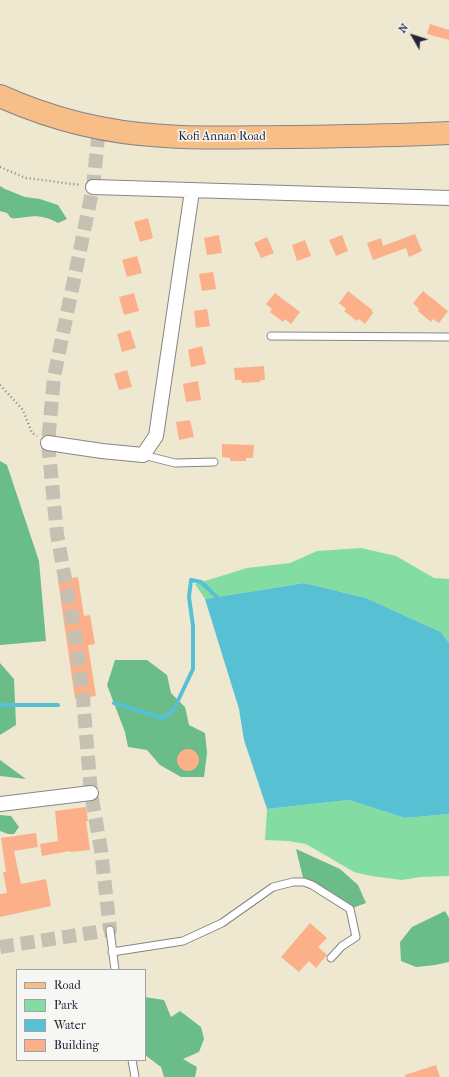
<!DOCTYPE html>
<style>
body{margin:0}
#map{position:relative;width:449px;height:1077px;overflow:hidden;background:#efe8d1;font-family:"IM FELL French Canon",serif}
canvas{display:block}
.legend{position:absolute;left:16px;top:969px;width:130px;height:92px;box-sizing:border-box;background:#f6f6f2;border:1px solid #a1a1a9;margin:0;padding:5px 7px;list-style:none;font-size:12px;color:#22223b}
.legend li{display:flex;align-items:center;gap:8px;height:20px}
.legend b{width:20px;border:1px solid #a1a1a9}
.north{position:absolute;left:393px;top:16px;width:40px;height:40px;-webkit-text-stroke:3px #f6f6f2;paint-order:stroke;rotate:309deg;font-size:11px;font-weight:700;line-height:16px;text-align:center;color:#22223b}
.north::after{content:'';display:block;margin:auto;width:14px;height:18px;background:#22223b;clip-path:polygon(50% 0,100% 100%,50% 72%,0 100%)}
</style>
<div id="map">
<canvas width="449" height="1077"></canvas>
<ul class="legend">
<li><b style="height:5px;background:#f7be88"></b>Road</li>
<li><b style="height:11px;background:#83dda2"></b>Park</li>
<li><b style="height:11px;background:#57c1d3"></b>Water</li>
<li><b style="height:11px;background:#fbb08a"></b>Building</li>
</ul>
<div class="north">N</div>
</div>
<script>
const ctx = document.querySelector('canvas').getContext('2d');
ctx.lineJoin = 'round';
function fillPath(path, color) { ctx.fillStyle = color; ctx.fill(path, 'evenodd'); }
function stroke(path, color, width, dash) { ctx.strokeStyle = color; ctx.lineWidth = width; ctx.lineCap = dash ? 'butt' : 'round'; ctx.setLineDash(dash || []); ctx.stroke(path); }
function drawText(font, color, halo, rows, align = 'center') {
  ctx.font = font + ' "IM FELL French Canon",serif'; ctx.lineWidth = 3; ctx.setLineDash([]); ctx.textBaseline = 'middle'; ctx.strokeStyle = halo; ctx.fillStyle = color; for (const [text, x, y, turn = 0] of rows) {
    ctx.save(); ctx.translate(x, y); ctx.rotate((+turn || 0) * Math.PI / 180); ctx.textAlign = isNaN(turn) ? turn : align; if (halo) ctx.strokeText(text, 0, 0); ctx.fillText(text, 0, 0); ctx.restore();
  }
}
const green = new Path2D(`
 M 361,548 L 396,556 L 434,578 L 449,579 L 449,643 L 441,632 L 366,598 L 304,583 L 205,599 L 195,584 L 247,568 L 290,563 L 317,551 Z
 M 349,800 L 405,818 L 449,814 L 449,876 L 420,877 L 402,880 L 371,876 L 354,872 L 306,844 L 288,841 L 265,840 L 267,809 Z`);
const forest = new Path2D(`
 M 0,186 L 5,189 L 25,197 L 40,199 L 58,205 L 67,219 L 58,223 C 49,218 38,215 27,217 C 21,217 18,219 11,218 L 7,213 L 0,211 Z
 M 0,461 L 7,465 L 39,561 L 46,641 L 0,645 Z
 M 115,660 L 147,660 L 167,675 L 171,693 L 185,707 L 189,725 L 205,733 L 207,753 L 204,777 L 181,777 L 160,765 L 147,750 L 128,747 L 125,732 L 107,685 Z
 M 0,663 L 14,679 L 16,725 L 0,735 Z
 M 0,760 L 26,779 L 0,776 Z
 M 0,815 L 11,816 L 19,827 L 14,834 L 8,834 L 0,831 Z
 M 296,849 L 340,869 L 358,885 L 366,903 L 350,909 L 304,882 Z
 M 445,911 L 449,918 L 449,962 L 435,965 L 416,967 L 401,961 L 400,942 L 412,927 Z
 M 145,997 L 164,1000 L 171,1017 L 180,1011 L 201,1027 L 204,1039 L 199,1052 L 183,1059 L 197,1067 L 195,1077 L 164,1077 L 161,1067 L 145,1055 Z`);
const water = new Path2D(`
 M 304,583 L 366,598 L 441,632 L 449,643 L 449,814 L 405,818 L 349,800 L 267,809 L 244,740 L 239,709 L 205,599 Z`);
const stream = new Path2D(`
 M 114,703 L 162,718 L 173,711 L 193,669 L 193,626 L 189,597 L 191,580 L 201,582 L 221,601
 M 0,705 L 58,705`);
const building = new Path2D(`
 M 430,24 L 449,30 L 449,40 L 427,34 Z
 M 148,218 L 153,238 L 140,242 L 134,222 Z
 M 415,234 L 422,251 L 409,257 L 406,248 L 373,260 L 367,243 L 381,238 L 383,246 Z
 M 219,235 L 222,253 L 207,255 L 204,238 Z
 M 342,235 L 348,251 L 336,256 L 329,240 Z
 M 267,237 L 274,253 L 261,258 L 254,243 Z
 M 305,240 L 311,256 L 297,261 L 292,245 Z
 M 137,256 L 142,273 L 127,277 L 122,260 Z
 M 213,272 L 216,289 L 202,291 L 199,274 Z
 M 348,291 L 371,309 L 373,313 L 365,324 L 359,319 L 357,321 L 344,311 L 346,309 L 339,303 Z
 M 423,291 L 448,311 L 439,323 L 433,319 L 431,322 L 418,311 L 419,309 L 413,303 Z
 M 134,293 L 139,311 L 124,315 L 119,297 Z
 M 275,293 L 300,312 L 291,324 L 285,319 L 283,322 L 270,312 L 272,309 L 266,304 Z
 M 207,309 L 210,326 L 196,328 L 194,311 Z
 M 130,330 L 136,348 L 122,352 L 117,334 Z
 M 202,346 L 206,364 L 191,367 L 188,350 Z
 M 264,366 L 265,380 L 260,380 L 260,382 L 242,383 L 241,380 L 235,380 L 234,368 Z
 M 127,370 L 132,387 L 119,390 L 114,374 Z
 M 198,381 L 201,400 L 186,402 L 183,384 Z
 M 190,420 L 194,437 L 179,440 L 176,422 Z
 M 222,444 L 254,445 L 253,458 L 246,458 L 246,461 L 230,461 L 230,458 L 222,457 Z
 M 78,577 L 84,616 L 90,615 L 95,644 L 88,645 L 96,696 L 75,699 L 58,580 Z
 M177 760a11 11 0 1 1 22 0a11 11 0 1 1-22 0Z
 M 86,807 L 88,821 L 86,821 L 90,850 L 71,852 L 70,851 L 42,856 L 40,844 L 58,841 L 55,811 Z
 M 36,833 L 38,847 L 14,851 L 21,884 L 46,879 L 51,906 L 0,917 L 0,894 L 7,893 L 3,872 L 6,872 L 1,838 Z
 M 310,923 L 327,938 L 318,947 L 327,955 L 316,968 L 309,961 L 299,972 L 281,957 Z
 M 436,1065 L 440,1077 L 405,1077 L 405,1075 Z`);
const minorTunnel = new Path2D(`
 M 0,947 L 110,930 L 101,850 L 91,793 L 83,698 L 75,635 L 57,534 L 48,443 L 54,377 L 93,187 L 99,128`);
const path = new Path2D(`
 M 0,167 L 26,178 L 81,185
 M 0,385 L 23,410 L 32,433 L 37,436`);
const service = new Path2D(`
 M 271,336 L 449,337
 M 143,455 L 175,463 L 214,462
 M 110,930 L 115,970
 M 112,952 L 183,941 L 222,923 L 273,887 L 293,882 L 304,882 L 312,885 L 350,909 L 356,937 L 342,946 L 331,958
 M 132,1060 L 135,1077`);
const minor = new Path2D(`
 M 93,187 L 449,198
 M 48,443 L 102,451 L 143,455 L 156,436 L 192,191
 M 0,804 L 91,793`);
const primary = new Path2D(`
 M 0,96 C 51,119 108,133 164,136 C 205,139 247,137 288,137 C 342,136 395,136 449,133`);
const streetNames = [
 ["Kofi Annan Road",222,137]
];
fillPath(green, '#83dda2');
fillPath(forest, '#6abc88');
fillPath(water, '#57c1d3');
stroke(stream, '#57c1d3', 4);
fillPath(building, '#fbb08a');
stroke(minorTunnel, '#c6c0b3', 14, [14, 7]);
stroke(service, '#888586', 9);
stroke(minor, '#888586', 16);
stroke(primary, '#888586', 24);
stroke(path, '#888586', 2.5, [1, 3]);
stroke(service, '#fff', 7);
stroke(minor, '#fff', 14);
stroke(primary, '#f7be88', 22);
drawText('12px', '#22223b', '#f6f6f2', streetNames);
</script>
